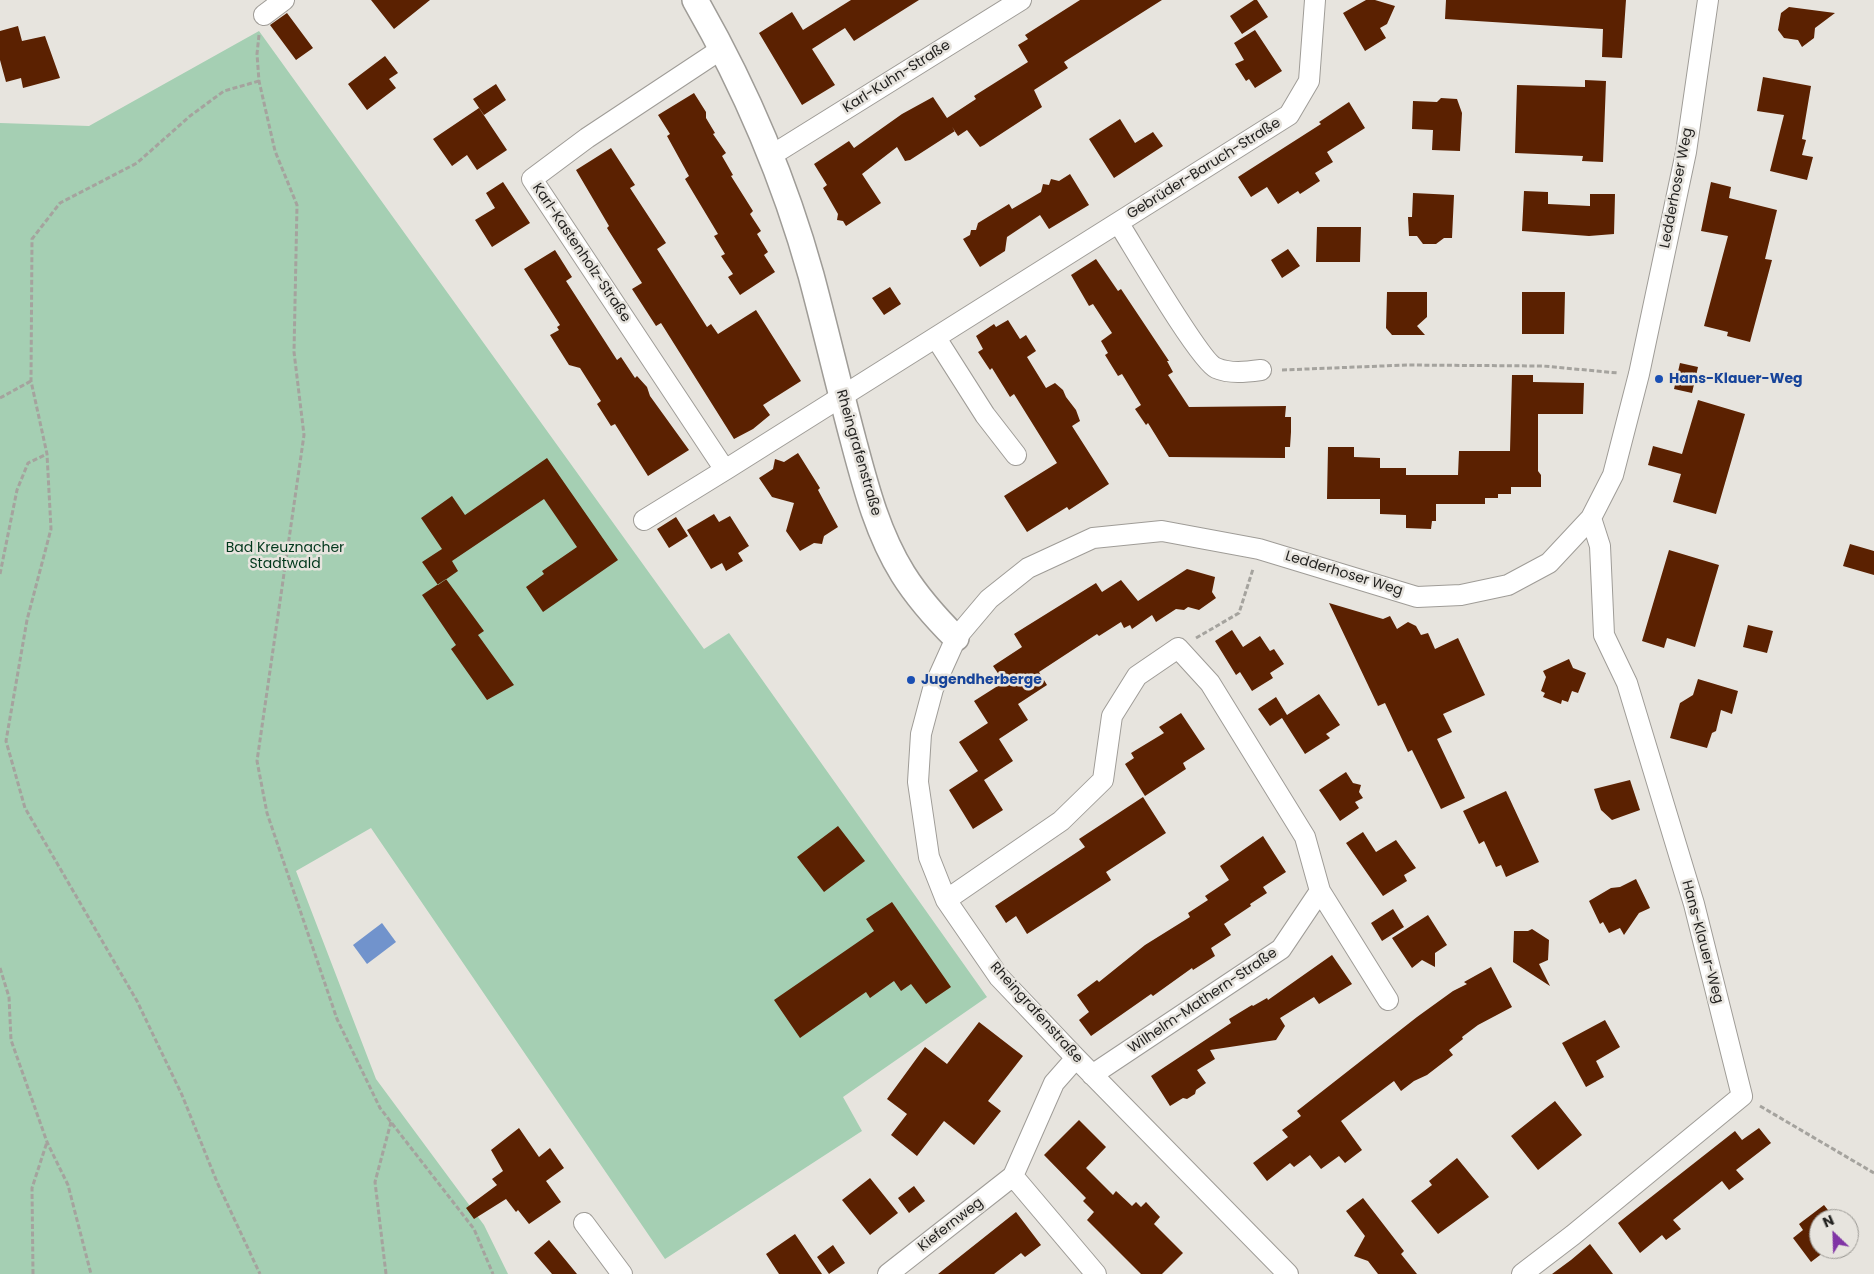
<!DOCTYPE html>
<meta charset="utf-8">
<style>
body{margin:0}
#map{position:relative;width:1874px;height:1274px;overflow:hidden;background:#e7e4de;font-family:Poppins,sans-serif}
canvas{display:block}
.north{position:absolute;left:1809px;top:1209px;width:50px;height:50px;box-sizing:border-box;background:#e7e4de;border:1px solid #999792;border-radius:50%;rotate:336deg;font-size:14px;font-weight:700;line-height:20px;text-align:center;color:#242321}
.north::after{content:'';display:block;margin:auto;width:18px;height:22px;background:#8034a5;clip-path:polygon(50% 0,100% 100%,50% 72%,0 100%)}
</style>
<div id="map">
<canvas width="1874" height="1274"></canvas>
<div class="north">N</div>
</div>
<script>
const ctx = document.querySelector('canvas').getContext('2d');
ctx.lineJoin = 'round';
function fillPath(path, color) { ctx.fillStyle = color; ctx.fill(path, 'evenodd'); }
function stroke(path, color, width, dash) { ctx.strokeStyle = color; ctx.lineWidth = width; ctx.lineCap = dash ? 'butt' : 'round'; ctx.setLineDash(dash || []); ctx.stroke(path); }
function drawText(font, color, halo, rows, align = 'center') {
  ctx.font = font + ' Poppins,sans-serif'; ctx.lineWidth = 5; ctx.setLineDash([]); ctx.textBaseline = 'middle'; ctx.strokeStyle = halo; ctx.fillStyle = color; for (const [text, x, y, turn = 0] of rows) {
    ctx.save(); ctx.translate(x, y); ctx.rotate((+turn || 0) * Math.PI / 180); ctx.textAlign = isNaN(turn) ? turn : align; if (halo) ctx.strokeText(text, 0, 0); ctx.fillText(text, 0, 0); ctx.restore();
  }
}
const green = new Path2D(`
 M 259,31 L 704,649 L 729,633 L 987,997 L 843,1097 L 862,1131 L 665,1259 L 371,828 L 296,871 L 376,1079 L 484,1225 L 508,1274 L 0,1274 L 0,123 L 89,126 Z`);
const water = new Path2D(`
 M 382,923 L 396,942 L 367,964 L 353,945 Z`);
const building = new Path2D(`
 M 371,0 L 430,0 L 394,29 Z
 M 851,0 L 919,0 L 854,41 L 845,28 L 812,49 L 835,85 L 802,105 L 759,33 L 792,12 L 803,30 Z
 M 1080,0 L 1162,0 L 1064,62 L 1068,68 L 1034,90 L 1042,107 L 984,145 L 980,147 L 967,130 L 958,136 L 952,127 L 955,131 L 910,160 L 905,161 L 897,147 L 862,174 L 881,203 L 846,226 L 843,221 L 837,220 L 838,214 L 823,188 L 827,185 L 814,164 L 849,141 L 854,148 L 902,114 L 933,97 L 947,118 L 976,99 L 974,96 L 1028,62 L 1018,45 L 1028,39 L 1025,35 Z
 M 1254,0 L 1257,0 L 1268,17 L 1242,34 L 1230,16 Z
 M 1366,0 L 1375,0 L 1395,6 L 1387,24 L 1380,28 L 1386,38 L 1365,51 L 1343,13 Z
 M 1446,0 L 1626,0 L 1622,58 L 1602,57 L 1603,29 L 1445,19 Z
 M 1789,7 L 1835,13 L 1815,28 L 1814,38 L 1802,47 L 1798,40 L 1784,38 L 1778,30 L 1781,13 Z
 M 287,13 L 313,48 L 296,60 L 270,25 Z
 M 18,26 L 22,41 L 45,36 L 60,78 L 23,88 L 21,78 L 6,82 L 0,60 L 0,31 Z
 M 1255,30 L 1282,71 L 1255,88 L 1249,79 L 1246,81 L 1235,64 L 1244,60 L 1234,43 Z
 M 385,56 L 398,73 L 389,79 L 396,88 L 367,110 L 348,84 Z
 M 1763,77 L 1811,86 L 1802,139 L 1806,140 L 1802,155 L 1813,157 L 1807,180 L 1770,171 L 1784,115 L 1757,111 Z
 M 1585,80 L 1606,81 L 1603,162 L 1582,161 L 1583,156 L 1515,153 L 1517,85 L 1585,87 Z
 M 496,84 L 506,100 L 484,115 L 473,99 Z
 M 694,93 L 706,112 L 706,118 L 715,133 L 713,134 L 726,153 L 722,156 L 733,175 L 731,176 L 753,211 L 750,214 L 761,231 L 757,234 L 768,252 L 764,255 L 775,272 L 740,295 L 728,277 L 733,274 L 721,256 L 725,254 L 714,236 L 718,234 L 685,179 L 689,176 L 667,136 L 670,134 L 658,115 Z
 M 1441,98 L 1457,99 L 1462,113 L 1460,151 L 1432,150 L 1433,130 L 1412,129 L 1413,101 L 1437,102 Z
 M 1349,102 L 1365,128 L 1327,152 L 1333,162 L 1315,173 L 1320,181 L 1300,194 L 1298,191 L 1278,204 L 1267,187 L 1251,197 L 1238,177 L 1321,124 L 1319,122 Z
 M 479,108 L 507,150 L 477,170 L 467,155 L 452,166 L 433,139 Z
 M 1120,119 L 1135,143 L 1153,132 L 1163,146 L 1114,178 L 1089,139 Z
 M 611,148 L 635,185 L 630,188 L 666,243 L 657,249 L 707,327 L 711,324 L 718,334 L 756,310 L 801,381 L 763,405 L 770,415 L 753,429 L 734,439 L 661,323 L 656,326 L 632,289 L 642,283 L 607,228 L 609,226 L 576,170 Z
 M 1070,174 L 1089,205 L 1049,229 L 1040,215 L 1007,237 L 1005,251 L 980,267 L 963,239 L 970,235 L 971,230 L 976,230 L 978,223 L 1009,204 L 1012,209 L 1041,192 L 1043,184 L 1049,185 L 1051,179 L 1059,181 Z
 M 503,182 L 530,223 L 492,247 L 475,220 L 495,208 L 486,193 Z
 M 1711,182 L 1731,187 L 1729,198 L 1777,210 L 1765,259 L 1772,260 L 1750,342 L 1727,336 L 1728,332 L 1704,326 L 1728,236 L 1701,231 Z
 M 1524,191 L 1548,192 L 1548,204 L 1590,206 L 1590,194 L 1615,194 L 1614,234 L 1589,236 L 1522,231 Z
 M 1413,193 L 1454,195 L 1452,238 L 1444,238 L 1436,244 L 1423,244 L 1417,236 L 1409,236 L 1408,217 L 1412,217 Z
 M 1317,227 L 1361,227 L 1360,262 L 1316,262 Z
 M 1288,249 L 1300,266 L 1282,278 L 1271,260 Z
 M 555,250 L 572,277 L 566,281 L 617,360 L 621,357 L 635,378 L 637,376 L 647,387 L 650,396 L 689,450 L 648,476 L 615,424 L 611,426 L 597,404 L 601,401 L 580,368 L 569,365 L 550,335 L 559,330 L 557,327 L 560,325 L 524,269 Z
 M 1096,259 L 1118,291 L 1121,289 L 1169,361 L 1167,361 L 1173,372 L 1168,375 L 1189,407 L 1286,406 L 1285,417 L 1291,417 L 1291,432 L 1290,447 L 1285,447 L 1285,458 L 1169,457 L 1148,423 L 1146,425 L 1135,409 L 1141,405 L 1122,374 L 1118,376 L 1105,355 L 1108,353 L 1101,341 L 1112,333 L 1093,304 L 1089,306 L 1071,275 Z
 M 890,287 L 901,304 L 884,315 L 872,298 Z
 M 1387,292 L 1427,292 L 1427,317 L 1417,326 L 1425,335 L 1392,335 L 1386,328 Z
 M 1522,292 L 1565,292 L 1564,334 L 1522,334 Z
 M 1008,320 L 1020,339 L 1026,335 L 1036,351 L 1027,357 L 1046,388 L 1055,383 L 1063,390 L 1066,397 L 1076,410 L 1080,421 L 1072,426 L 1109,484 L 1069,510 L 1067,507 L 1027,532 L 1004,496 L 1057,463 L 1014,394 L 1010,397 L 992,368 L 990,370 L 978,352 L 983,349 L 976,336 L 994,324 L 996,327 Z
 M 1680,363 L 1698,367 L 1692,393 L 1674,389 Z
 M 1512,375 L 1533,375 L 1533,382 L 1584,383 L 1583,414 L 1538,414 L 1538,471 L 1541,475 L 1541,487 L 1511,487 L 1511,494 L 1498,494 L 1498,498 L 1485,498 L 1485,504 L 1436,504 L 1436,521 L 1432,521 L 1431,529 L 1406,528 L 1406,515 L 1380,514 L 1380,499 L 1327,499 L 1328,447 L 1354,447 L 1354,457 L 1380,458 L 1380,468 L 1406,468 L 1406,475 L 1458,475 L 1459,451 L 1510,451 Z
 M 1698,400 L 1745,414 L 1716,514 L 1673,502 L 1681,474 L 1648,465 L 1653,446 L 1682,454 Z
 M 798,453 L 820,488 L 818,490 L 838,527 L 824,536 L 822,544 L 814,543 L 800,551 L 786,531 L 794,503 L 772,497 L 759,478 L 773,469 L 775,459 L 784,462 Z
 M 547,458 L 618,560 L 543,612 L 526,587 L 544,574 L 542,571 L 577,547 L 544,499 L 452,561 L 458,571 L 438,585 L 422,562 L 442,549 L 421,518 L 452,496 L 465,515 Z
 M 714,514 L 719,522 L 730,516 L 749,546 L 738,553 L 743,561 L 726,571 L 722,563 L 711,569 L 687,530 Z
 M 676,517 L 688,536 L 669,548 L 657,529 Z
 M 1850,544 L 1874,551 L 1874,575 L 1843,566 Z
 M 1669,550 L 1719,565 L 1695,647 L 1667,638 L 1664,648 L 1642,641 Z
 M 1187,569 L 1215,577 L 1212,592 L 1216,598 L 1199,610 L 1188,607 L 1184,610 L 1176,609 L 1156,622 L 1152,615 L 1132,629 L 1130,625 L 1124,628 L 1121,622 L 1099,636 L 1097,634 L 1039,672 L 1047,685 L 1018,704 L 1028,720 L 999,739 L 1013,761 L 984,780 L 1003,810 L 973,829 L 949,790 L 978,771 L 959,742 L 988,723 L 974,701 L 1004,682 L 993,666 L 1022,647 L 1014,634 L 1096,583 L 1102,592 L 1121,580 L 1138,601 Z
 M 446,579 L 484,631 L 478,635 L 514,685 L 487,700 L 451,649 L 456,645 L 422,595 Z
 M 1329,603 L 1383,619 L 1390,616 L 1397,629 L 1408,622 L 1416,626 L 1421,635 L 1428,633 L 1435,649 L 1458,638 L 1485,695 L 1443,714 L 1452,732 L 1437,739 L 1465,798 L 1441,809 L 1412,750 L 1408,752 L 1385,703 L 1378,706 Z
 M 1748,625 L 1773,631 L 1767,653 L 1743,647 Z
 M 1232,630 L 1243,647 L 1260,636 L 1270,651 L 1274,649 L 1284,664 L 1270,673 L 1273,678 L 1252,691 L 1240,672 L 1236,675 L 1215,641 Z
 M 1569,659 L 1573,668 L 1586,673 L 1578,693 L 1572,691 L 1568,702 L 1562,700 L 1561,704 L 1543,697 L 1545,693 L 1541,691 L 1546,677 L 1543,671 Z
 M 1698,679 L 1738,691 L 1732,714 L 1721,710 L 1716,731 L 1712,733 L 1707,748 L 1670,738 L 1680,703 L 1693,695 Z
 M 1319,694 L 1340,725 L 1326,734 L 1330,738 L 1305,754 L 1282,718 L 1270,726 L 1258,709 L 1276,697 L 1287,715 Z
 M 1181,713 L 1205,749 L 1183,763 L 1186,769 L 1145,796 L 1125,764 L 1134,758 L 1131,753 L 1164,733 L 1159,727 Z
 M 1346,772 L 1353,783 L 1361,785 L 1359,792 L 1363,798 L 1355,802 L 1359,808 L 1340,821 L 1319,790 Z
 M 1630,780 L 1640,810 L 1612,820 L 1601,810 L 1594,789 Z
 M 1506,791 L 1539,862 L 1506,877 L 1501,865 L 1496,867 L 1484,841 L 1479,844 L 1463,811 Z
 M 1143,797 L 1166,833 L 1106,872 L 1111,880 L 1027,934 L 1016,916 L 1006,923 L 995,906 L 1085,847 L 1079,839 Z
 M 838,826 L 865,861 L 824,892 L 797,857 Z
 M 1363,832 L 1376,852 L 1396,840 L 1416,868 L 1404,875 L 1407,881 L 1383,896 L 1346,843 Z
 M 1263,836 L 1286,872 L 1263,887 L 1267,893 L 1250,904 L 1251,906 L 1224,924 L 1231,935 L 1211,948 L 1215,956 L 1193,970 L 1192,968 L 1153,996 L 1151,994 L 1091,1036 L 1079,1020 L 1089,1012 L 1077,995 L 1097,980 L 1099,982 L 1145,945 L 1190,917 L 1188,913 L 1208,900 L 1205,896 L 1229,880 L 1220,866 Z
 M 1636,879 L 1650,908 L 1639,913 L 1624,935 L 1620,928 L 1609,933 L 1603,922 L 1600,924 L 1589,901 L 1611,888 L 1620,887 Z
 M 892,902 L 951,987 L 926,1004 L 911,984 L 901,991 L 894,981 L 870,998 L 866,992 L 800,1038 L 774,1000 L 874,931 L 866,919 Z
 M 1393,909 L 1404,927 L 1382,941 L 1371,923 Z
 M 1428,915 L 1447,945 L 1435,953 L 1435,967 L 1422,960 L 1412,968 L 1392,938 Z
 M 1532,929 L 1549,940 L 1548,960 L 1539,964 L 1550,986 L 1513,962 L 1514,931 L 1528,931 Z
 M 1332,955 L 1352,984 L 1319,1004 L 1314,997 L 1280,1018 L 1285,1026 L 1276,1040 L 1210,1050 L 1215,1059 L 1197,1070 L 1206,1083 L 1196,1090 L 1195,1094 L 1187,1099 L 1183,1098 L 1170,1106 L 1151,1076 L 1231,1023 L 1229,1019 L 1252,1005 L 1253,1006 L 1267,998 L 1268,1000 Z
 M 1491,967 L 1512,1007 L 1478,1025 L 1462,1037 L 1463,1039 L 1449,1050 L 1453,1055 L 1427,1075 L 1414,1081 L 1401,1091 L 1394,1081 L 1341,1121 L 1362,1150 L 1345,1163 L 1339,1156 L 1321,1169 L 1310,1155 L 1294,1167 L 1290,1163 L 1267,1181 L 1253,1163 L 1288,1137 L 1282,1130 L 1301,1116 L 1297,1111 L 1417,1017 L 1453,991 L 1467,984 L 1464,982 Z
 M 1605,1020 L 1620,1047 L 1596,1061 L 1604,1077 L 1586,1087 L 1562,1043 Z
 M 979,1022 L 1023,1056 L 988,1101 L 1001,1111 L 974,1145 L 944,1121 L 917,1156 L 891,1135 L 907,1114 L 887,1099 L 925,1047 L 947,1064 Z
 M 1555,1101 L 1582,1135 L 1538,1170 L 1511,1136 Z
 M 1079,1120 L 1106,1147 L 1086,1168 L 1113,1195 L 1116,1191 L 1132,1206 L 1136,1202 L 1141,1207 L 1146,1202 L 1160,1217 L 1154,1224 L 1183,1253 L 1162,1274 L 1141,1274 L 1087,1220 L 1094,1212 L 1083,1201 L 1086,1198 L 1044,1155 Z
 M 519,1128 L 539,1157 L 550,1148 L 564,1168 L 546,1181 L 561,1202 L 529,1224 L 518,1210 L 516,1212 L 506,1199 L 474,1219 L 466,1208 L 497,1185 L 492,1179 L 503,1171 L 491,1150 Z
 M 1759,1128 L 1771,1143 L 1736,1170 L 1744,1179 L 1729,1190 L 1722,1181 L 1673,1220 L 1681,1229 L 1666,1240 L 1662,1235 L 1640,1253 L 1618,1223 L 1735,1131 L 1742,1140 Z
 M 1457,1158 L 1489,1197 L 1438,1234 L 1411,1201 L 1432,1185 L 1429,1181 Z
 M 870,1178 L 898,1213 L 870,1235 L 842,1200 Z
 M 914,1186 L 925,1201 L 909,1213 L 898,1198 Z
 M 1363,1198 L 1404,1251 L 1401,1254 L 1417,1274 L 1378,1274 L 1368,1261 L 1354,1256 L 1365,1236 L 1346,1211 Z
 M 1824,1205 L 1835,1219 L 1819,1219 L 1819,1249 L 1828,1249 L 1811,1262 L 1793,1238 L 1803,1230 L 1799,1224 Z
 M 1016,1212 L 1041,1245 L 1025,1257 L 1021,1253 L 994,1274 L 938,1274 Z
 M 795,1234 L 822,1274 L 779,1274 L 766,1254 Z
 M 549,1240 L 577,1274 L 552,1274 L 534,1253 Z
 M 1590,1244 L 1613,1274 L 1552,1274 L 1571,1260 Z
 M 833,1245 L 845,1263 L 829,1274 L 817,1257 Z`);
const path = new Path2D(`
 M 259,35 L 257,54 L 259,81 L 275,151 L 297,205 L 294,352 L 304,435 L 257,761 L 267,813 L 337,1019 L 380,1108 L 474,1229 L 493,1274
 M 259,81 L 224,91 L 190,116 L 137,163 L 60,203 L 32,239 L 31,381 L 47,454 L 51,529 L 27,620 L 6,741 L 25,808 L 137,1001 L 182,1095 L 217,1182 L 260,1274
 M 1282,370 L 1407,365 L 1543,366 L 1618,373
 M 0,398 L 31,381
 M 0,574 L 17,490 L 28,463 L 47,454
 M 1196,638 L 1239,613 L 1253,569
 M 0,968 L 9,997 L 11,1040 L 47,1142 L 68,1185 L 91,1274
 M 1760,1106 L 1874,1173
 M 33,1274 L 32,1188 L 47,1142
 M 386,1274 L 375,1182 L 391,1122`);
const minor = new Path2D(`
 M 264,15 L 284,0
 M 723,48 L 587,138 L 532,179 L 725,470 L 1289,115 L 1309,81 L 1315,0
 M 772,155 L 1021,0
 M 1119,224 C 1133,246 1200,361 1216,368 C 1230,374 1246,372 1261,370
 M 936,338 L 985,415 L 1016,455
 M 644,520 L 725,470
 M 1320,891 L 1388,1000
 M 946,900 L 1061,821 L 1103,780 L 1112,716 L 1137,676 L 1178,648 L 1210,683 L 1305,837 L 1320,891 L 1281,949 L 1092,1075
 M 1013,1176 L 1054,1083 L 1076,1058
 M 584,1223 L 622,1274
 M 888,1274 L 1013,1176 L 1096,1274
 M 1288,1274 L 1076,1058 L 999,977 L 946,900 L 929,857 L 918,782 L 921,734 L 933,689 L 956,638 L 989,599 L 1028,568 L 1093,538 L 1162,531 L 1259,549 L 1417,597 L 1461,595 L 1508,585 L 1549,563 L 1591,518 L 1613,475 L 1639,374 L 1686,152 L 1708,0
 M 1522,1274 L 1573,1235 L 1742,1096 L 1694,904 L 1627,683 L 1604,635 L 1600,546 L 1591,518`);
const tertiary = new Path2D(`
 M 695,0 C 745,87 784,178 811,275 C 826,331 839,387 854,443 C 866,488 878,534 903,574 C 918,598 936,618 956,638`);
const markers = [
 [1659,379,5,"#1a4fb4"],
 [911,680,5,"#1a4fb4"]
];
const streetNames = [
 ["Karl-Kuhn-Straße",897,77,-32],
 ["Gebrüder-Baruch-Straße",1204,169,-32],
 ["Ledderhoser Weg",1677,188,-79],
 ["Karl-Kastenholz-Straße",581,253,56],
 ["Rheingrafenstraße",858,453,74],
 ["Ledderhoser Weg",1344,574,17],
 ["Hans-Klauer-Weg",1702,942,75],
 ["Wilhelm-Mathern-Straße",1203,1001,-34],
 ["Rheingrafenstraße",1036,1013,48],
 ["Kiefernweg",951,1225,-38]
];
const transitNames = [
 ["Hans-Klauer-Weg",1669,379],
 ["Jugendherberge",921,680]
];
const parkNames = [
 ["Bad Kreuznacher",285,548],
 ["Stadtwald",285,564]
];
fillPath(green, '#a5cfb3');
fillPath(water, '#7193cc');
fillPath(building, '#5b2101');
stroke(minor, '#9f9c97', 22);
stroke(tertiary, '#9f9c97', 28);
stroke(path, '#a5a39e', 3, [5, 2.5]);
stroke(minor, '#fff', 20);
stroke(tertiary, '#fff', 25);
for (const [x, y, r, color] of markers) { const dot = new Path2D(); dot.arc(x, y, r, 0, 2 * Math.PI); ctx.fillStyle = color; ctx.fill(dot); stroke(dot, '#e7e4de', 2); }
drawText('14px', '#242321', '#e7e4de', streetNames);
drawText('bold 14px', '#164399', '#e7e4de', transitNames, 'left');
drawText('14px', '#00371b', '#e7e4de', parkNames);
</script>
